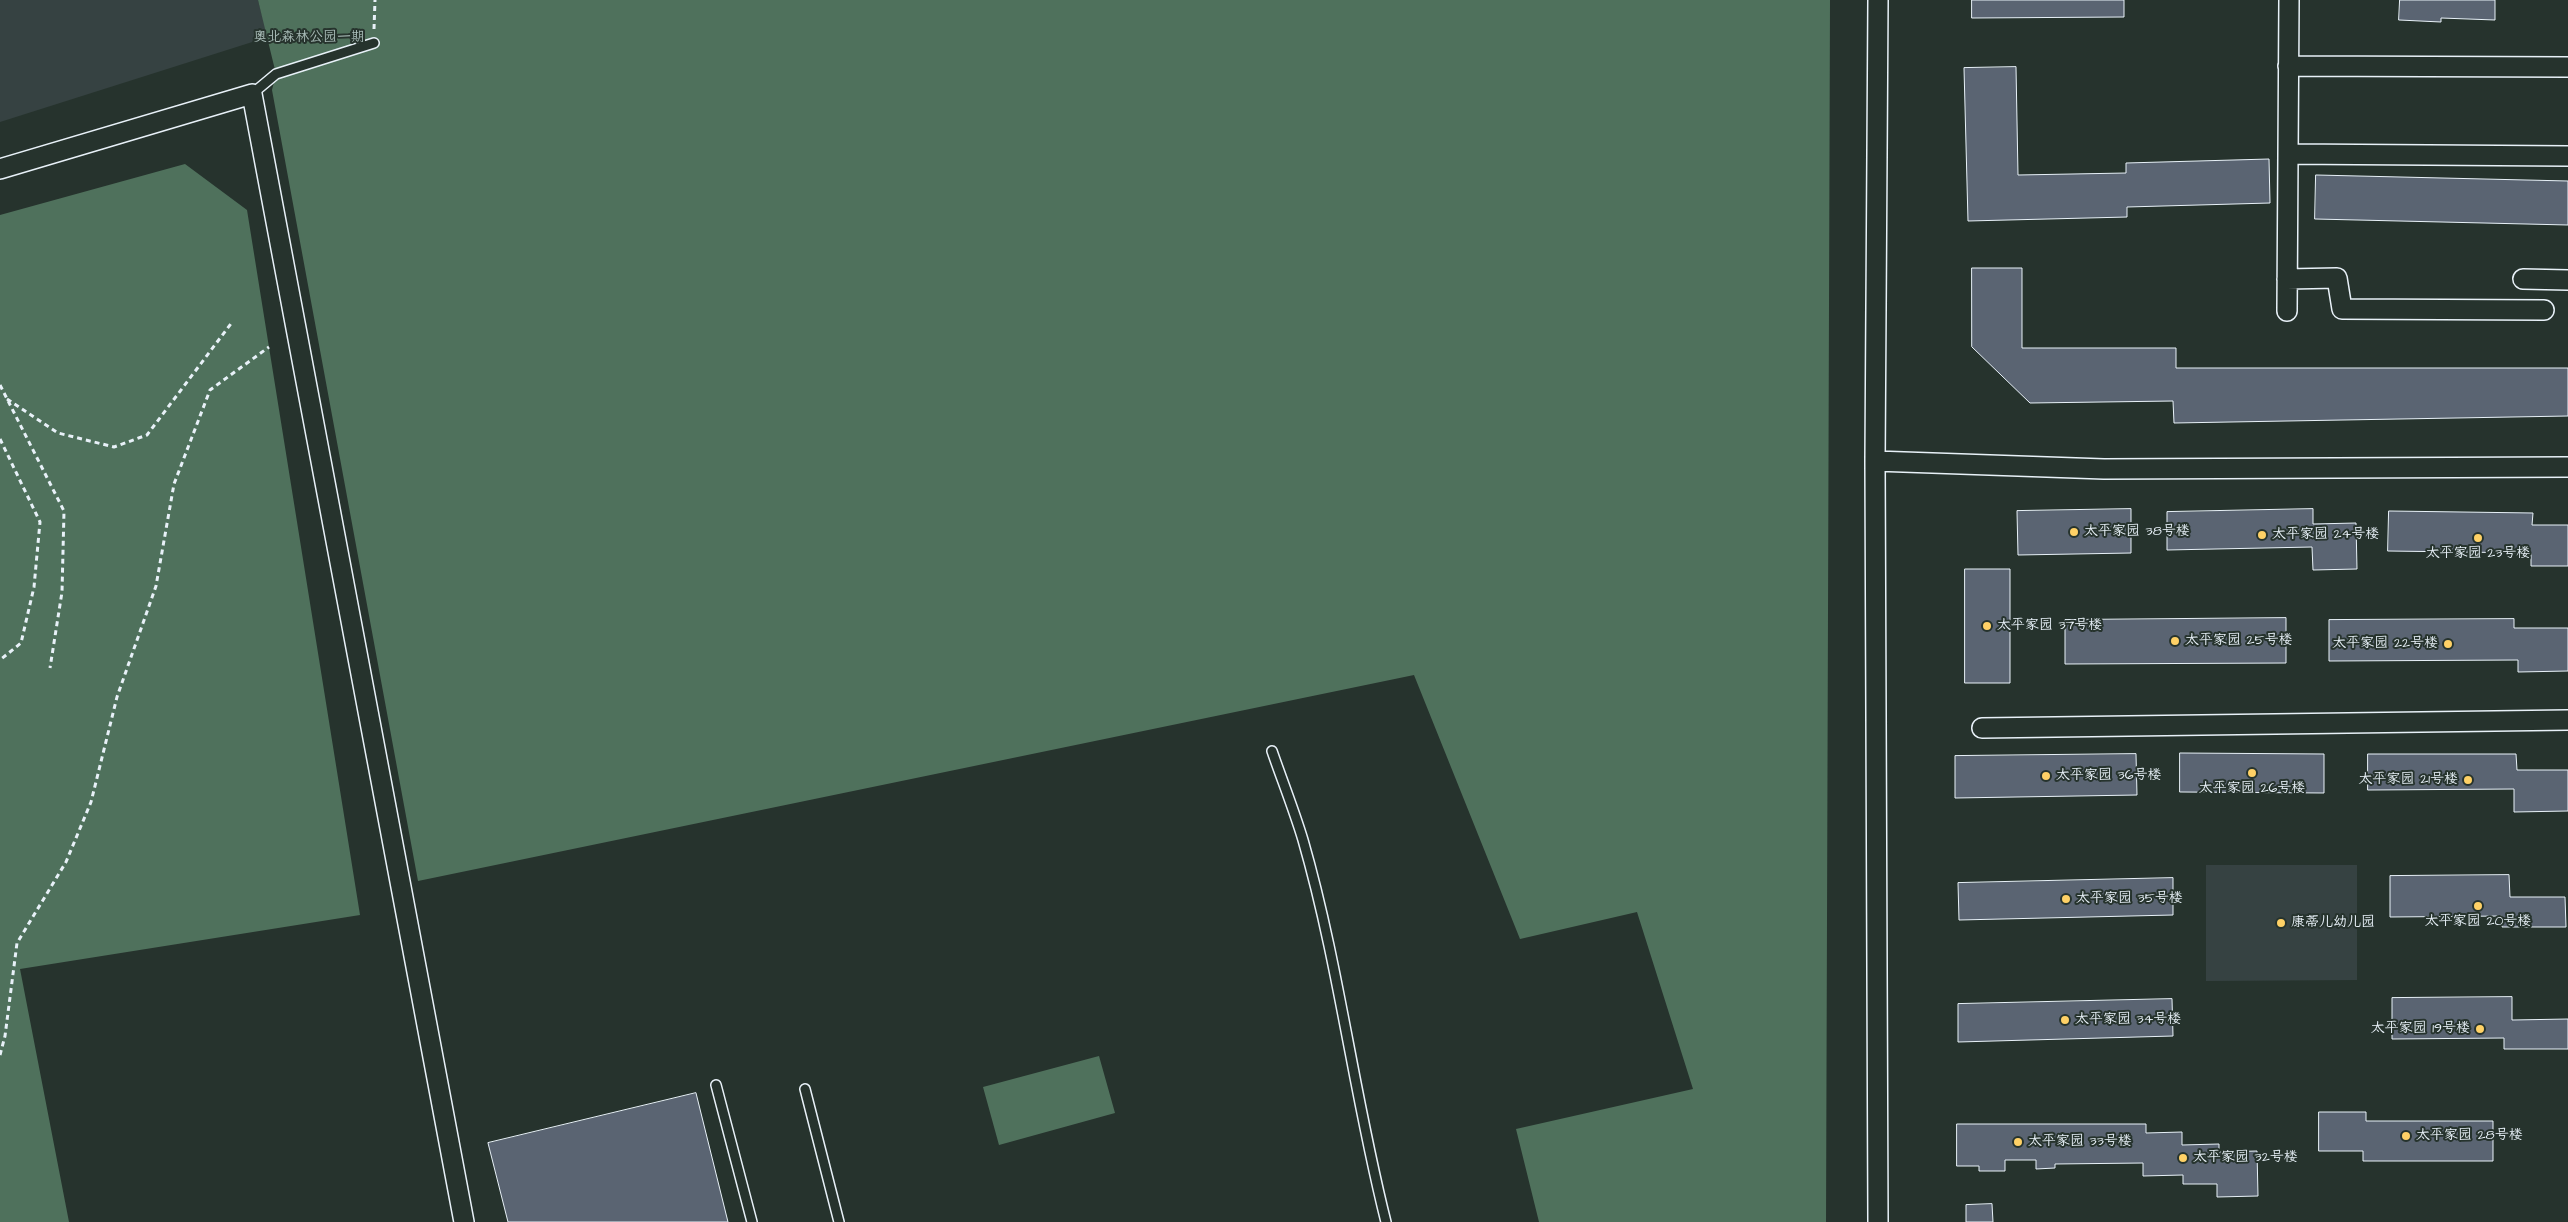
<!DOCTYPE html>
<meta charset="utf-8">
<style>
body{margin:0}
canvas{display:block;background:#26332d}
</style>
<canvas width="2568" height="1222"></canvas>
<script>
const ctx = document.querySelector('canvas').getContext('2d');
ctx.lineJoin = 'round';
function fillPath(path, color) { ctx.fillStyle = color; ctx.fill(path, 'evenodd'); }
function stroke(path, color, width, dash) { ctx.strokeStyle = color; ctx.lineWidth = width; ctx.lineCap = dash ? 'butt' : 'round'; ctx.setLineDash(dash || []); ctx.stroke(path); }
function drawText(font, color, halo, rows, align = 'center') {
  ctx.font = font + ' "Architects Daughter","LXGW WenKai TC",sans-serif'; ctx.lineWidth = 4; ctx.setLineDash([]); ctx.textBaseline = 'middle'; ctx.strokeStyle = halo; ctx.fillStyle = color; for (const [text, x, y, turn = 0] of rows) {
    ctx.save(); ctx.translate(x, y); ctx.rotate((+turn || 0) * Math.PI / 180); ctx.textAlign = isNaN(turn) ? turn : align; if (halo) ctx.strokeText(text, 0, 0); ctx.fillText(text, 0, 0); ctx.restore();
  }
}
const built = new Path2D(`
 M 0,0 L 258,0 L 268,37 L 0,122 Z
 M 2206,865 L 2357,865 L 2357,980 L 2206,981 Z`);
const green = new Path2D(`
 M 258,0 L 1830,0 L 1826,1222 L 1539,1222 L 1516,1129 L 1693,1089 L 1637,912 L 1520,939 L 1414,675 L 418,881 L 272,90 L 276,74 Z
 M 185,164 L 247,210 L 360,915 L 20,969 L 69,1222 L 0,1222 L 0,215 Z
 M 1099,1056 L 1115,1113 L 999,1145 L 983,1087 Z`);
const building = new Path2D(`
 M 1972,0 L 2124,0 L 2124,17 L 1972,18 Z
 M 2400,0 L 2495,0 L 2495,20 L 2441,18 L 2441,22 L 2399,20 Z
 M 2016,67 L 2018,175 L 2126,173 L 2126,163 L 2269,159 L 2270,203 L 2127,207 L 2127,217 L 1968,221 L 1964,68 Z
 M 2316,175 L 2568,181 L 2568,225 L 2315,219 Z
 M 1972,268 L 2022,268 L 2022,348 L 2176,348 L 2176,368 L 2568,368 L 2568,416 L 2174,423 L 2173,401 L 2030,403 L 1972,347 Z
 M 2131,509 L 2131,553 L 2018,555 L 2017,511 Z
 M 2313,509 L 2313,524 L 2356,523 L 2357,569 L 2313,570 L 2312,547 L 2167,550 L 2167,512 Z
 M 2389,511 L 2533,513 L 2532,525 L 2568,525 L 2568,566 L 2531,566 L 2531,553 L 2388,551 Z
 M 1965,569 L 2010,569 L 2010,683 L 1965,683 Z
 M 2286,618 L 2286,663 L 2065,664 L 2065,620 Z
 M 2514,619 L 2514,628 L 2568,628 L 2568,671 L 2518,672 L 2518,660 L 2329,661 L 2329,620 Z
 M 2180,753 L 2324,754 L 2324,793 L 2180,792 Z
 M 2136,754 L 2137,795 L 1955,798 L 1955,756 Z
 M 2368,754 L 2516,754 L 2517,770 L 2568,770 L 2568,811 L 2514,812 L 2514,789 L 2368,790 Z
 M 2509,875 L 2510,897 L 2565,897 L 2566,927 L 2502,927 L 2502,916 L 2390,917 L 2390,876 Z
 M 2173,878 L 2173,915 L 1959,920 L 1958,883 Z
 M 2512,997 L 2512,1020 L 2568,1019 L 2568,1049 L 2504,1049 L 2504,1038 L 2392,1039 L 2392,998 Z
 M 2172,999 L 2173,1036 L 1958,1042 L 1958,1004 Z
 M 696,1093 L 728,1222 L 508,1222 L 488,1143 Z
 M 2319,1112 L 2366,1112 L 2366,1121 L 2493,1121 L 2493,1161 L 2363,1161 L 2363,1151 L 2319,1151 Z
 M 1957,1124 L 2146,1124 L 2146,1133 L 2182,1132 L 2182,1145 L 2219,1144 L 2219,1152 L 2257,1151 L 2258,1196 L 2217,1197 L 2217,1184 L 2183,1184 L 2183,1175 L 2143,1176 L 2143,1163 L 2055,1164 L 2055,1168 L 2036,1169 L 2036,1160 L 2005,1160 L 2005,1171 L 1979,1171 L 1979,1166 L 1957,1166 Z
 M 1992,1204 L 1993,1222 L 1966,1222 L 1966,1205 Z`);
const path = new Path2D(`
 M 374,29 L 375,0
 M 0,385 L 64,511 L 62,592 L 50,668
 M 7,399 L 58,433 L 114,447 L 147,435 L 233,321
 M 0,439 L 40,522 L 34,587 L 21,643 L 0,660
 M 0,1055 L 5,1036 L 17,943 L 66,862 L 91,802 L 117,697 L 156,586 L 174,484 L 210,390 L 269,347`);
const service = new Path2D(`
 M 252,94 L 276,74 L 374,43
 M 1272,751 C 1282,780 1294,810 1303,840 C 1339,965 1354,1096 1386,1222
 M 716,1085 L 752,1222
 M 805,1089 L 839,1222`);
const minor = new Path2D(`
 M 1878,0 L 1875,461 L 1878,1222
 M 2288,66 L 2568,67
 M 2288,154 L 2568,156
 M 0,169 L 252,94 L 464,1222
 M 2287,279 L 2337,278 L 2342,309 L 2544,310
 M 2523,279 L 2568,280
 M 2287,311 L 2289,0
 M 1875,461 L 2104,469 L 2568,467
 M 1982,728 L 2568,720`);
const markers = [
 [2074,532,5,"#ffd166"],
 [2262,535,5,"#ffd166"],
 [2478,538,5,"#ffd166"],
 [1987,626,5,"#ffd166"],
 [2175,641,5,"#ffd166"],
 [2448,644,5,"#ffd166"],
 [2252,773,5,"#ffd166"],
 [2046,776,5,"#ffd166"],
 [2468,780,5,"#ffd166"],
 [2066,899,5,"#ffd166"],
 [2478,906,5,"#ffd166"],
 [2281,923,5,"#ffd166"],
 [2065,1020,5,"#ffd166"],
 [2480,1029,5,"#ffd166"],
 [2406,1136,5,"#ffd166"],
 [2018,1142,5,"#ffd166"],
 [2183,1158,5,"#ffd166"]
];
const parkNames = [
 ["奥北森林公园一期",309,38]
];
const poiNames = [
 ["太平家园 38号楼",2084,532],
 ["太平家园 24号楼",2272,535],
 ["太平家园 23号楼",2478,554,"center"],
 ["太平家园 37号楼",1997,626],
 ["太平家园 25号楼",2185,641],
 ["太平家园 22号楼",2438,644,"right"],
 ["太平家园 36号楼",2056,776],
 ["太平家园 21号楼",2458,780,"right"],
 ["太平家园 26号楼",2252,789,"center"],
 ["太平家园 35号楼",2076,899],
 ["太平家园 20号楼",2478,922,"center"],
 ["康蒂儿幼儿园",2291,923],
 ["太平家园 34号楼",2075,1020],
 ["太平家园 19号楼",2470,1029,"right"],
 ["太平家园 28号楼",2416,1136],
 ["太平家园 33号楼",2028,1142],
 ["太平家园 32号楼",2193,1158]
];
fillPath(built, '#364242');
fillPath(green, '#4f715c');
fillPath(building, '#5a6472');
stroke(building, '#e8f1f8', 1);
stroke(service, '#e8f1f8', 12);
stroke(minor, '#e8f1f8', 22);
stroke(path, '#e8f1f8', 3, [5, 4]);
stroke(service, '#26332d', 9);
stroke(minor, '#26332d', 19);
for (const [x, y, r, color] of markers) { const dot = new Path2D(); dot.arc(x, y, r, 0, 2 * Math.PI); ctx.fillStyle = color; ctx.fill(dot); stroke(dot, '#26332d', 2); }
drawText('14px', '#abbeba', '#26332d', parkNames);
drawText('14px', '#e8f1f8', '#26332d', poiNames, 'left');
</script>
